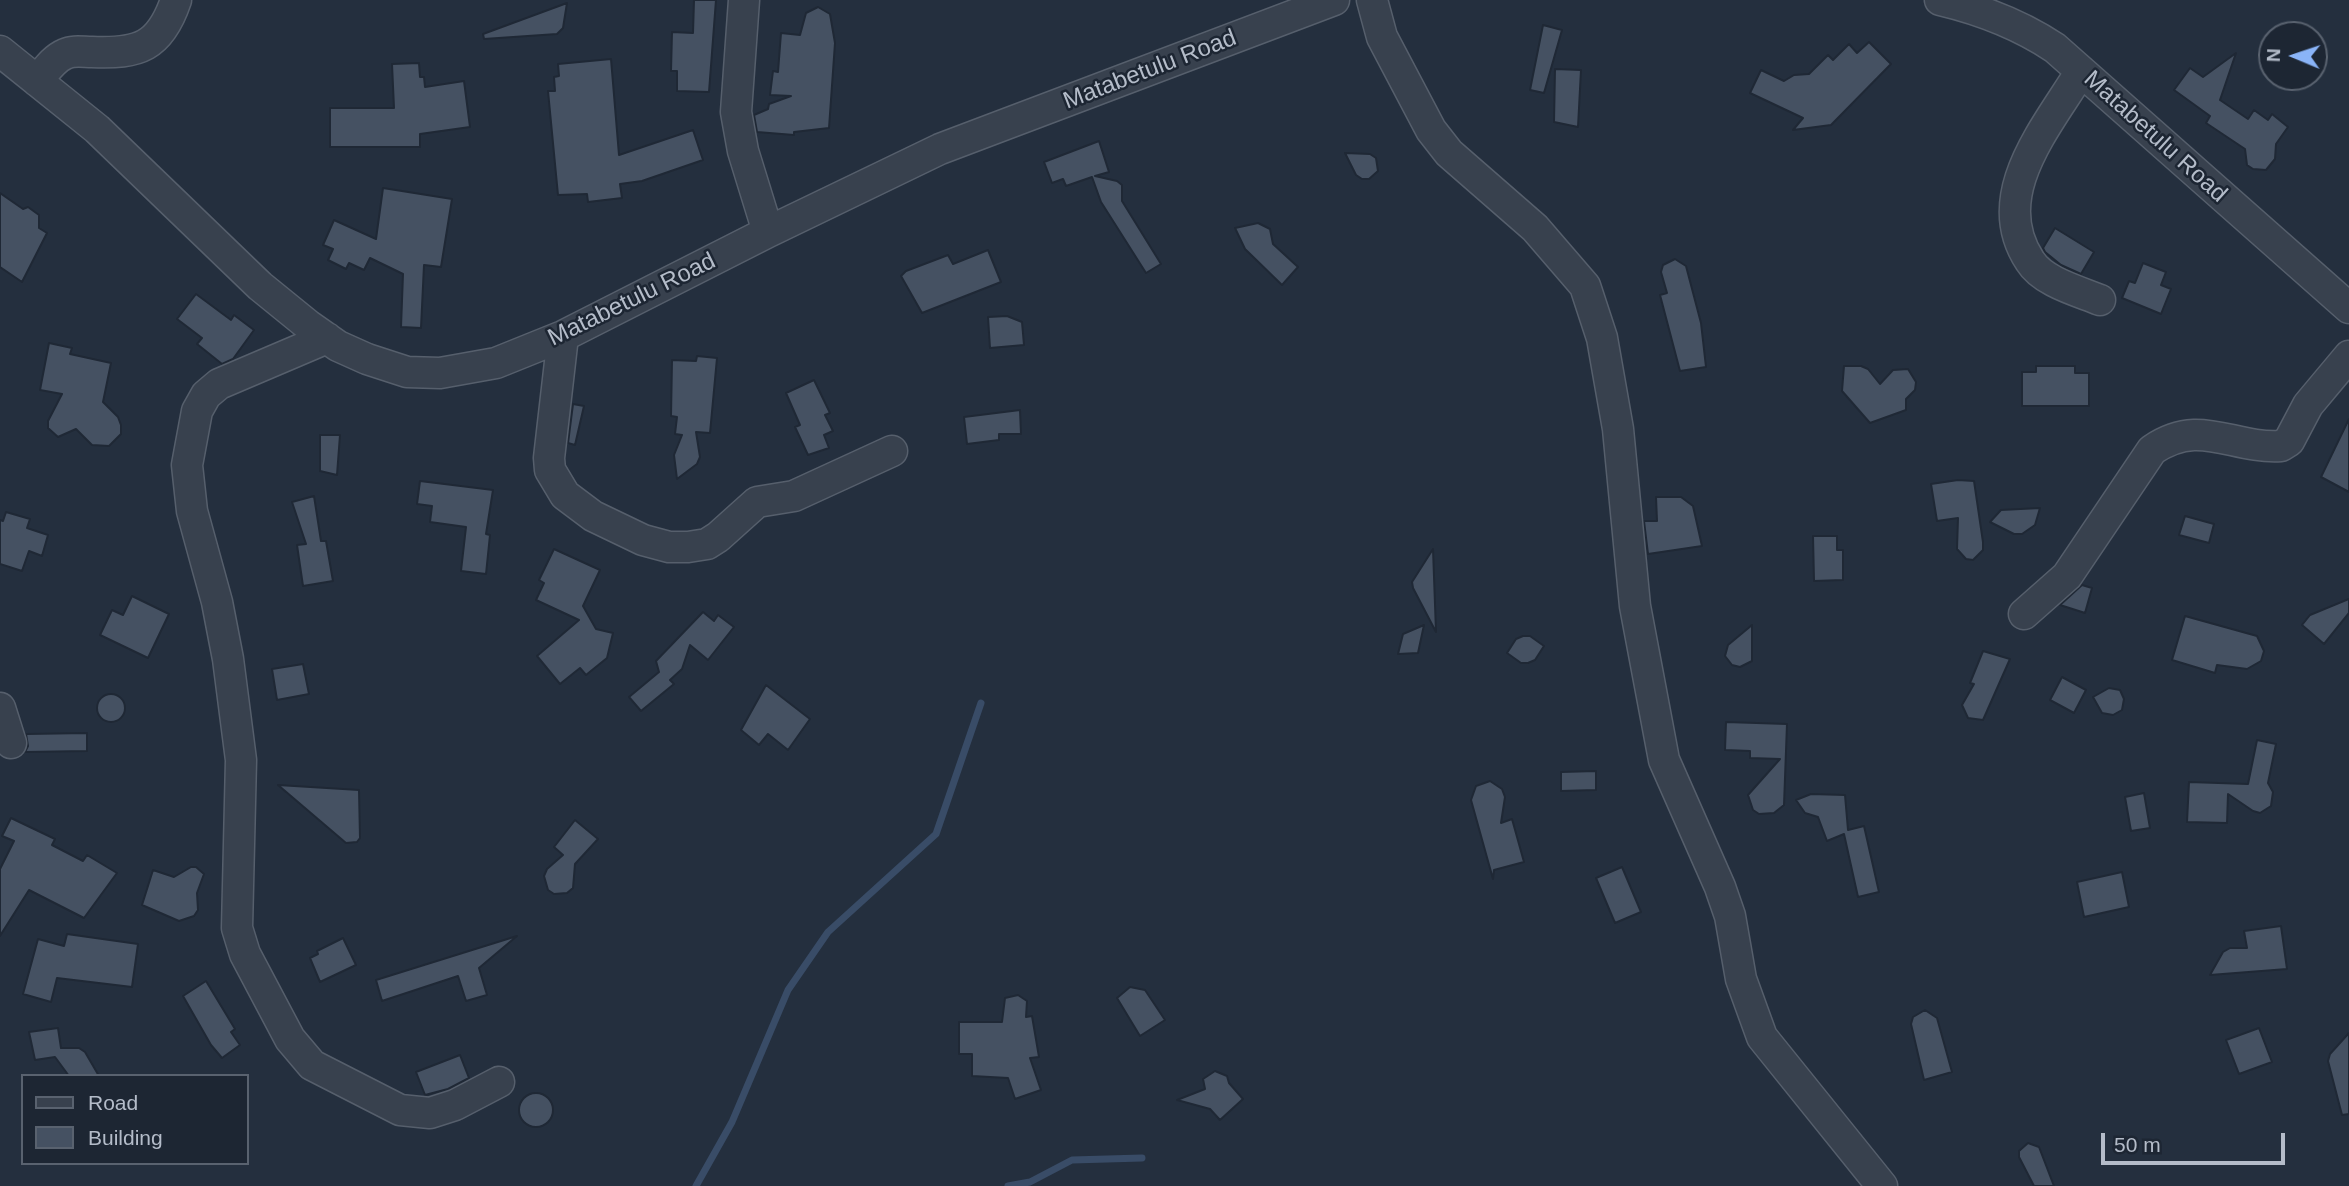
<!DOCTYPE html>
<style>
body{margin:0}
#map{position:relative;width:2349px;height:1186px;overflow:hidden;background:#242f3e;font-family:Arial,sans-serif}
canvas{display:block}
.legend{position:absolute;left:21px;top:1074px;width:228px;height:91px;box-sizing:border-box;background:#1d2633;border:2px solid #59626f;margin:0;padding:9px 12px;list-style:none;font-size:21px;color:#b4bcc9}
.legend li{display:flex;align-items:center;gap:14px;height:35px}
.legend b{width:35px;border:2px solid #59626f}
.north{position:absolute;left:2258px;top:21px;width:70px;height:70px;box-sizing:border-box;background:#1d2633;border:2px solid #59626f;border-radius:50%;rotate:272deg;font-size:19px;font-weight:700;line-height:28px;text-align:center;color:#b4bcc9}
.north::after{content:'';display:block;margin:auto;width:24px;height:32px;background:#8ab4f8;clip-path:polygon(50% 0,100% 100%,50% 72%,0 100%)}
.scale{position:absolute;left:2101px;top:1133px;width:184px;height:32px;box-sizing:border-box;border:4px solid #b4bcc9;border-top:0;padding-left:9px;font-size:21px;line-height:24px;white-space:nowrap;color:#b4bcc9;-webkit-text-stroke:5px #1d2633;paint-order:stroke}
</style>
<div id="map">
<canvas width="2349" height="1186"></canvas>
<ul class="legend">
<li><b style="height:9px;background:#38414e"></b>Road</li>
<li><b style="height:19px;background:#455162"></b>Building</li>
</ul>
<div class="north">N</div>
<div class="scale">50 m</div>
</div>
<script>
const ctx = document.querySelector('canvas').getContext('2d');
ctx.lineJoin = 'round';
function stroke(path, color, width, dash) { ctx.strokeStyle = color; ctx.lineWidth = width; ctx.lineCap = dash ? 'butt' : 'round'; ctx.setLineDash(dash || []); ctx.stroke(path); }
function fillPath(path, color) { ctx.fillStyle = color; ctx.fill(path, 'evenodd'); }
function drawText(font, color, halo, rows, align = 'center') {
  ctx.font = font + ' Arial,sans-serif'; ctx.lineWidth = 5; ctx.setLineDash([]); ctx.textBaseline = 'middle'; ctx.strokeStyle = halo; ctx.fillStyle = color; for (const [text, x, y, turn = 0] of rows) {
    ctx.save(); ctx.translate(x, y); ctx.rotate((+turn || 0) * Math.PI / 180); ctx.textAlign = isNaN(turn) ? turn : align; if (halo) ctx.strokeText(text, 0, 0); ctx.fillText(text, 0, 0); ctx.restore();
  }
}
const stream = new Path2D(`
 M 696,1186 L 732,1122 L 788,990 L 828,932 L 936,834 L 981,703
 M 1008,1186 L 1030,1182 L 1072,1160 L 1142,1158`);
const building = new Path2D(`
 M 694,0 L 716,0 L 709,92 L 677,91 L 677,71 L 671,71 L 672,32 L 693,33 Z
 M 567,3 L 563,28 L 557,34 L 484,39 L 483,34 Z
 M 818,7 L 830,14 L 835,43 L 829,128 L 794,132 L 794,135 L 757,132 L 754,115 L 768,109 L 769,104 L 791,96 L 770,95 L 773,71 L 778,72 L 781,33 L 800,35 L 806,13 Z
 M 1543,25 L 1562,30 L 1544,93 L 1530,90 Z
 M 1869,42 L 1891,64 L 1831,125 L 1793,130 L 1803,118 L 1750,93 L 1761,70 L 1784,81 L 1794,75 L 1809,74 L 1828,55 L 1833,60 L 1849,44 L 1857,53 Z
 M 2236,53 L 2220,100 L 2248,119 L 2254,110 L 2268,120 L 2272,114 L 2288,127 L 2276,144 L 2275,159 L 2266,170 L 2253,169 L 2247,165 L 2245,149 L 2206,123 L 2210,116 L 2174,90 L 2190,68 L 2203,77 Z
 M 611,59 L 619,155 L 693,130 L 703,160 L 642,181 L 620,184 L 622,198 L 588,202 L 587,194 L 558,195 L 548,91 L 555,91 L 554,77 L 559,76 L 558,64 Z
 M 419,63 L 420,77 L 424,77 L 425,87 L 464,81 L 470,127 L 420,134 L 420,147 L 330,147 L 330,108 L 394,108 L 392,64 Z
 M 1555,69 L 1581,70 L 1578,127 L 1554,122 Z
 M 1099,141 L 1109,172 L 1095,176 L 1117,181 L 1122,185 L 1122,201 L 1161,264 L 1146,273 L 1101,202 L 1092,177 L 1066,186 L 1063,179 L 1052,183 L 1044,162 Z
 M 1345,153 L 1370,154 L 1376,158 L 1378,171 L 1369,179 L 1362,179 L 1356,175 Z
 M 383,188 L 452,199 L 441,267 L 424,265 L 421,328 L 401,327 L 403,274 L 370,258 L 364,270 L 349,263 L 346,269 L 328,260 L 333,249 L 323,245 L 334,220 L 376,239 Z
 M 0,193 L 23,209 L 28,207 L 39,215 L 39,228 L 47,233 L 22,282 L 0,267 Z
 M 1258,223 L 1270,229 L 1273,244 L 1298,267 L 1282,285 L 1245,249 L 1235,228 Z
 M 2055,228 L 2094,252 L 2081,274 L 2061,265 L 2045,252 L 2043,248 Z
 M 988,250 L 1001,282 L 922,313 L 901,276 L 906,271 L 948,255 L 953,264 Z
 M 1675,259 L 1686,266 L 1701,323 L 1706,367 L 1680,371 L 1660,295 L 1667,293 L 1661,272 L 1663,265 Z
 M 2143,263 L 2166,272 L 2161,285 L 2171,289 L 2161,314 L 2122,298 L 2129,281 L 2135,283 Z
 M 196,294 L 231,320 L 234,315 L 254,330 L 233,359 L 222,364 L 197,344 L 202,338 L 177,319 Z
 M 1007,316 L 1022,322 L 1024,345 L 990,348 L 988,317 Z
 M 49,343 L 72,348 L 70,354 L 111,363 L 103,402 L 118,417 L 121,425 L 121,434 L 109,446 L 92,445 L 76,429 L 58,437 L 48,428 L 48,421 L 62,394 L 40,390 Z
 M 697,356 L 717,358 L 710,433 L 696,432 L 700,457 L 697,464 L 677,479 L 674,455 L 682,435 L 675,434 L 677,417 L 671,416 L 672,360 L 696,361 Z
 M 1844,366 L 1861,366 L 1868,369 L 1880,384 L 1893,370 L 1908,369 L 1916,382 L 1915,390 L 1906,399 L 1906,410 L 1870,423 L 1842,391 Z
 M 2036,366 L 2075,366 L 2075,373 L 2089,373 L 2089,406 L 2022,406 L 2022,372 L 2036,372 Z
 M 814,380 L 830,413 L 825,415 L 833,431 L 824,435 L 829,448 L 808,455 L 795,427 L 800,425 L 786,393 Z
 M 573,404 L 584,406 L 575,445 L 568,443 Z
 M 1020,410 L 1021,434 L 999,434 L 999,440 L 967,444 L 964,417 Z
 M 2349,419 L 2349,492 L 2321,477 Z
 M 320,435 L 340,435 L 337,475 L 320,471 Z
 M 1958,480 L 1974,481 L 1983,542 L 1983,550 L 1973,560 L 1966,559 L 1957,549 L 1958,518 L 1937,521 L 1931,484 Z
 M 420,481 L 493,490 L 486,534 L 490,535 L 486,574 L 461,571 L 466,527 L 430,522 L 432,506 L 417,504 Z
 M 314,496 L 321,541 L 326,541 L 333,581 L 303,586 L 297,545 L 306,544 L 292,502 Z
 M 1656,497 L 1681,497 L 1693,506 L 1702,546 L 1648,554 L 1644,521 L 1657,521 Z
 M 2040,508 L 2035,525 L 2022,534 L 2014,534 L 1990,522 L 2001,510 Z
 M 6,512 L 30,519 L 27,528 L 48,535 L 42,556 L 29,551 L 22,571 L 0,564 L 0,520 L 3,521 Z
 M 2185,516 L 2214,524 L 2209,543 L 2179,535 Z
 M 1813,536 L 1837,536 L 1837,550 L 1843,550 L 1843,580 L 1814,581 Z
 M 554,549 L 600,570 L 583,606 L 596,629 L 613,633 L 607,658 L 586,675 L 580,668 L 560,684 L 537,656 L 579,620 L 536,600 L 544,583 L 539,580 Z
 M 1433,549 L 1436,632 L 1413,588 L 1412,582 Z
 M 2082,585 L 2092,588 L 2085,613 L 2060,605 Z
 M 132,596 L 169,614 L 148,658 L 100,635 L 112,610 L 123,615 Z
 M 2349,599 L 2349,613 L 2324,644 L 2302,625 L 2310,615 Z
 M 703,612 L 714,621 L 718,615 L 734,627 L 708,660 L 690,645 L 682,669 L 670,680 L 674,684 L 641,711 L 629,697 L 659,672 L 656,661 Z
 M 2185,616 L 2257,636 L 2264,651 L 2261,661 L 2247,669 L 2217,665 L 2215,673 L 2172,660 Z
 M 1424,625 L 1418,653 L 1398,654 L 1403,634 Z
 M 1752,625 L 1752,661 L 1740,667 L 1732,665 L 1725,656 L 1728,645 Z
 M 1523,636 L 1530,636 L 1544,646 L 1535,660 L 1528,663 L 1521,663 L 1507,653 L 1516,639 Z
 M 1983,651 L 2010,659 L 1983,720 L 1968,718 L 1962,705 L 1974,684 L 1970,683 Z
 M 303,664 L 309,694 L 277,700 L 272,669 Z
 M 2062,677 L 2086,690 L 2074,713 L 2050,700 Z
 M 766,685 L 810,719 L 788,750 L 768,734 L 759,745 L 741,730 Z
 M 2109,688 L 2120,690 L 2124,699 L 2122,710 L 2113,715 L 2102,713 L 2093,697 Z
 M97 708a14 14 0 1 1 28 0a14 14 0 1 1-28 0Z
 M 1726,722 L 1787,724 L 1784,805 L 1774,813 L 1759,814 L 1753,810 L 1748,795 L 1780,759 L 1750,758 L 1750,751 L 1725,750 Z
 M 87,733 L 87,751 L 25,752 L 28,746 L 26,734 Z
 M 2257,740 L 2276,744 L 2268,783 L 2273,792 L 2271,806 L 2260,813 L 2253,811 L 2228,794 L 2227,823 L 2187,822 L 2189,782 L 2248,784 Z
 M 1596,771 L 1596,790 L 1561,791 L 1561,772 Z
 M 1490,781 L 1502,789 L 1505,797 L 1501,823 L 1512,819 L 1524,862 L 1494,870 L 1493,879 L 1471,800 L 1476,786 Z
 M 278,785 L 359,790 L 360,838 L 357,842 L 346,843 Z
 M 2144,793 L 2150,828 L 2131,831 L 2125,797 Z
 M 1811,794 L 1845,795 L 1848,830 L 1864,826 L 1879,892 L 1858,897 L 1844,834 L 1827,841 L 1818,817 L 1805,813 L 1796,800 Z
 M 11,818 L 55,839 L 52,845 L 83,861 L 87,855 L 117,873 L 84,918 L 29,890 L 0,936 L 0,869 L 14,841 L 2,836 Z
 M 575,820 L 598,839 L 575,864 L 573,888 L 567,893 L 554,894 L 548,890 L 544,876 L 547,869 L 563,855 L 554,847 Z
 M 191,867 L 196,867 L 204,874 L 197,893 L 198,910 L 194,916 L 179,921 L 142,905 L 153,870 L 174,877 Z
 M 1622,867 L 1641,912 L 1615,923 L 1596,878 Z
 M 2122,872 L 2129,907 L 2084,917 L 2077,882 Z
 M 2281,926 L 2287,969 L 2210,975 L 2223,952 L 2230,948 L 2247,948 L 2244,931 Z
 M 67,934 L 138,944 L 132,987 L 57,978 L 51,1002 L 23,994 L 38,939 L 64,946 Z
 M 517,936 L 479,968 L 487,995 L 466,1001 L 458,976 L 382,1001 L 376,980 Z
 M 343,938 L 356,965 L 320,982 L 310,958 L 318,954 L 317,951 Z
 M 206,981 L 235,1029 L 231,1032 L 240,1045 L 222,1058 L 211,1045 L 183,996 Z
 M 1130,987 L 1145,990 L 1165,1020 L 1140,1036 L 1117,998 Z
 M 1018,995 L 1027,1001 L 1026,1017 L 1032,1016 L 1039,1057 L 1030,1058 L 1041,1090 L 1015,1099 L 1008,1078 L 972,1076 L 972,1054 L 959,1054 L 959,1022 L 1002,1022 L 1005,998 Z
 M 1925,1010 L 1937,1018 L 1952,1072 L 1924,1080 L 1911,1024 L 1913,1017 Z
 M 58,1028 L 61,1048 L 79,1048 L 85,1052 L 99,1076 L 69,1076 L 55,1057 L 35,1060 L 29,1032 Z
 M 2259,1028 L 2272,1062 L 2239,1074 L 2226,1040 Z
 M 2349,1033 L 2349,1114 L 2342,1115 L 2328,1061 L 2330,1054 Z
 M 460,1055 L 469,1078 L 448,1089 L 425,1095 L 416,1072 Z
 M 1215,1071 L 1227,1076 L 1229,1083 L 1243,1099 L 1220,1120 L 1210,1109 L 1177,1100 L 1205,1089 L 1203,1079 Z
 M519 1110a17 17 0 1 1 34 0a17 17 0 1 1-34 0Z
 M 2028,1143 L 2039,1147 L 2054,1186 L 2034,1186 L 2019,1157 L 2019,1151 Z`);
const minor = new Path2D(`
 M 744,0 L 736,112 L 743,151 L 768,232
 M 1372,0 L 1382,37 L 1431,130 L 1449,153 L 1535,228 L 1585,286 L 1602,338 L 1618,429 L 1635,606 L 1664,760 L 1720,887 L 1730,916 L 1741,979 L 1762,1037 L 1882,1186
 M 1940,0 C 1982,10 2019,24 2055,48 L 2349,308
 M 0,51 L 97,129 L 260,286 L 308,325 L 338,346 L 367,359 L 407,372 L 440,373 L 496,363 L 563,336 L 768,232 L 940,149 L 1334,0
 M 2081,71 C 2048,126 1986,195 2030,261 C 2043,282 2078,291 2100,300
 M 37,81 C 45,72 53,59 65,54 C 73,50 83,52 92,52 C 139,54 160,47 176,0
 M 563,336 L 549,458 L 550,470 L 565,495 L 593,516 L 643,540 L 669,547 L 688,547 L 707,544 L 718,537 L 757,502 L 794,496 L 892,451
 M 327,338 L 219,384 L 206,395 L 197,411 L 187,465 L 192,511 L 217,602 L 228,659 L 241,760 L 237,928 L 245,954 L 290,1039 L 312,1065 L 400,1110 L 430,1113 L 455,1105 L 499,1082
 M 2024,614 L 2067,576 L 2152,450 C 2200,417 2231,449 2281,446 L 2289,441 L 2308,405 L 2349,356
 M 0,708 L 11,743`);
const streetNames = [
 ["Matabetulu Road",1150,70,-21],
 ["Matabetulu Road",2155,137,42],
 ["Matabetulu Road",632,300,-26]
];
stroke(stream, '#394c67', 7);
fillPath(building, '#455162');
stroke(building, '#1f2835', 2);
stroke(minor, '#565f6c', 33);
stroke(minor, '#38414e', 30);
drawText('24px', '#b4bcc9', '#1d2633', streetNames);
</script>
